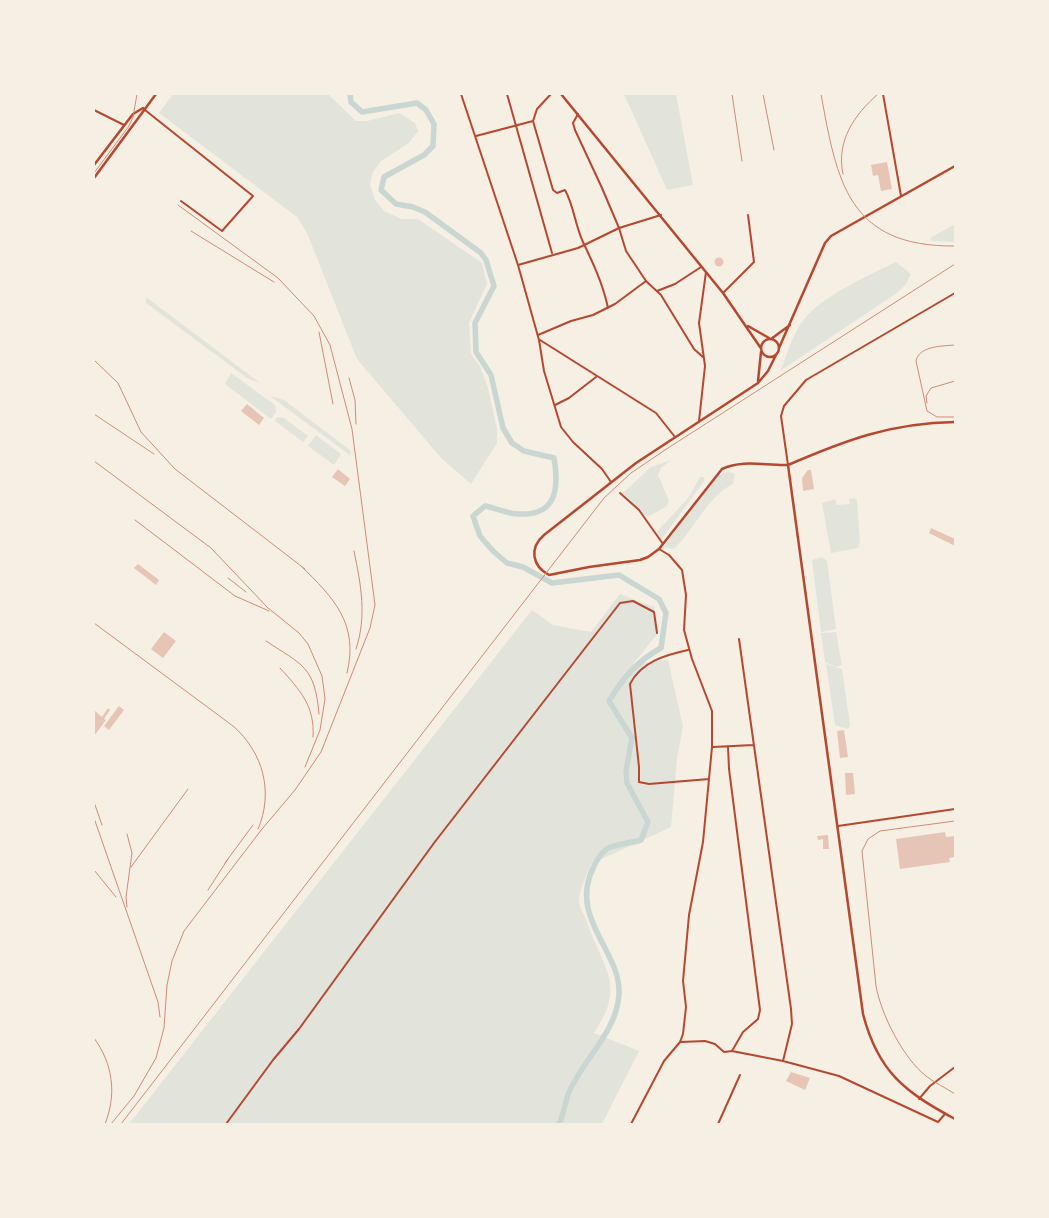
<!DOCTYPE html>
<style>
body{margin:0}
#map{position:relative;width:1049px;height:1218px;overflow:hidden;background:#f6efe4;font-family:Montserrat,sans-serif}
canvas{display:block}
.frame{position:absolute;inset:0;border:95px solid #f6efe4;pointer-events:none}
</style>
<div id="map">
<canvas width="1049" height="1218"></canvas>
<div class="frame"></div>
</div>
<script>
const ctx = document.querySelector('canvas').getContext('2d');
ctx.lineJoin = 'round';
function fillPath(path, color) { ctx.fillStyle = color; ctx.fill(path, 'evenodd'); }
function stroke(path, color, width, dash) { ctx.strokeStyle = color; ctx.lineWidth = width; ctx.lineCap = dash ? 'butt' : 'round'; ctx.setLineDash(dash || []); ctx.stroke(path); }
const green = new Path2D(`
 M 173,94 L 328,94 L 356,121 L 367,121 L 399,113 L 415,123 L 418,131 L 409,143 L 381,161 L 373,172 L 370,185 L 375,200 L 384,211 L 402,219 L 418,219 L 482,263 L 487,284 L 469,323 L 471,354 L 480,366 L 488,388 L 497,429 L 497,443 L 471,484 L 442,459 L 357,359 L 307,233 L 297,217 L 159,113 Z
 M 624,94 L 676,94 L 693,185 L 667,190 Z
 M 955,224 L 955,242 L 932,241 L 930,238 Z
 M 896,262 L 911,274 L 906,284 L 897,293 L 780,371 C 787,355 793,332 805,318 C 823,296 869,275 896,262 Z
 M 146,297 L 260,383 L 247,378 L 146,303 Z
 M 231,373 L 275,405 L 276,412 L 271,419 L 225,384 Z
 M 270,396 L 284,400 L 350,450 L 351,456 Z
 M 277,417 L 284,418 L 308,436 L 303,442 L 275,421 Z
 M 316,435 L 341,454 L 334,465 L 308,446 Z
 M 671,460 L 661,468 L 658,475 L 669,501 L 667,506 L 649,516 L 643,515 L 623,493 L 651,467 Z
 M 728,471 L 735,474 L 733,484 C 708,496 694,530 674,549 L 663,547 L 716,477 Z
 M 700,477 L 703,477 L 705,480 L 661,540 L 656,533 L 689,497 Z
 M 854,498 L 857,500 L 860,542 L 858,548 L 831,553 L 822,503 L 835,499 L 837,505 L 850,504 L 849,499 Z
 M 822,557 L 827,561 L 836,629 L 821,632 L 812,560 Z
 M 620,594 L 654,607 L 658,633 L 633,664 L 668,660 L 683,726 L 677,759 L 671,827 L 591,864 C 587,874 579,890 579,901 C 579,907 585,916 587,922 C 603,969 627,985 594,1033 L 639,1051 L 602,1124 L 129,1124 L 532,610 L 553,625 L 591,632 Z
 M 836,632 L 842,665 L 836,667 L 825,662 L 821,633 Z
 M 826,664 L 842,669 L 850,725 L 848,729 L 835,725 Z`);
const river = new Path2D(`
 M 350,94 L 351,102 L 362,112 L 417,103 L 426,110 L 434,124 L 433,146 L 424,155 L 384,177 L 381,190 L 396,204 L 413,207 L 425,212 L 481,253 L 486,260 L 494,286 L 475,323 L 476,352 L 491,375 L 503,428 L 512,443 L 524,451 L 554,458 C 559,488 557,516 519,514 C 508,514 496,508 485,506 L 473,516 L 480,536 L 493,551 L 507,563 L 523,567 L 552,583 L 619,575 L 659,599 L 666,613 L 661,648 C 637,661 623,678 609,701 L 632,738 L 626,771 L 627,783 L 648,822 L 641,840 C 631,843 617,844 608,848 C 602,852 597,860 594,866 C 567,918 622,951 619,995 C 616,1033 584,1058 569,1092 C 565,1102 564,1114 559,1124`);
const building = new Path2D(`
 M 887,162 L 892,189 L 881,191 L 878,175 L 873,176 L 871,165 Z
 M714.5 262a4.5 4.5 0 1 1 9 0a4.5 4.5 0 1 1-9 0Z
 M 247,404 L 264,418 L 259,425 L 241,411 Z
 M 338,469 L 350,479 L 345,486 L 332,477 Z
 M 808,470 L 811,470 L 814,489 L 803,491 L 802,478 Z
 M 931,528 L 955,539 L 955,546 L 929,533 Z
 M 138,564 L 159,580 L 156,585 L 134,568 Z
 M 164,632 L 176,641 L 163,658 L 151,649 Z
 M 119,706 L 124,710 L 109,730 L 104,726 Z
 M 108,708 L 110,710 L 104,719 L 106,720 L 94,736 L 94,713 L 95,711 L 102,717 Z
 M 844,730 L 848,757 L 840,758 L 837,731 Z
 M 845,773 L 853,773 L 855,794 L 846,795 Z
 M 945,832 L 946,837 L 955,836 L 955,857 L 949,858 L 950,862 L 900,869 L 896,839 Z
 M 828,835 L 829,849 L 823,849 L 823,839 L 818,840 L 817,836 Z
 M 791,1072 L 810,1078 L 805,1090 L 786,1081 Z`);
const minor = new Path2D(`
 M 461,94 L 518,265 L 539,340 L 544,371 L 561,427 L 573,442 L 602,469 L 611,482
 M 507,94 L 552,253
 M 883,94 L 901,196
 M 94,110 L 124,125
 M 145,110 L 253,196 L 222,231 L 181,201
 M 578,114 L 573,123 L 575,130 L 602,188 L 619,228 L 626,251 L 646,281 L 661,295 L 694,349 L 704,358
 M 533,121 L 553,190 L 557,193 L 565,190 C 574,206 575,225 583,242 C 593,263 603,284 608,308
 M 476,136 L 533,121 L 537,109 L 551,94
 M 518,265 L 578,248 L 619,228 L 661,215
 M 657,291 L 675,284 L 701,267
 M 723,293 L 754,262 L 748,215
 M 538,335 L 571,321 L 593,315 L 615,304 L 646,281
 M 540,340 L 656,413 L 675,437
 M 555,405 L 569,398 L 596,377
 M 781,416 L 784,406 L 806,380 L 955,293
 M 699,421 L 705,366 L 699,323 L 706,272
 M 620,493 L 639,510 L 663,544
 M 739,639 L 791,1009 L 792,1024 L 783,1061
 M 688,650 C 665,655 641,662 630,684 L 639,767 L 639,782 L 649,784 L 709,779
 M 713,747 L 753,745
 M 728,747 L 729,769 L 760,1010 L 758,1019 L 743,1032 L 732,1051
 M 681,1042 L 705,1041 L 715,1044 L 724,1052 L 732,1051 L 783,1061 L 839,1076 L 938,1122 L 945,1114
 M 919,1099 L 930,1086 L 955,1067
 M 226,1124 L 273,1060 L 299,1029 L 434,843 L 620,603 L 633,601 L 654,612 L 657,633
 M 631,1124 L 664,1061 L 680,1042 L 683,1034 L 686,1007 L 683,981 L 689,915 L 703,842 L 712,747 L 712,711 L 692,659 L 684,630 L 686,595 L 682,570 L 669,555 L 659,549
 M 718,1124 L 740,1075`);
const tertiary = new Path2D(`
 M 781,416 L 788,465
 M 838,826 L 955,809`);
const secondary = new Path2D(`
 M 788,465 C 846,440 891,423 955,422`);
const primary = new Path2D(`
 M 561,94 L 723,293 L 760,347
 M 748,326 L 769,338
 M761 348a9 9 0 1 1 18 0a9 9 0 1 1-18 0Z
 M 771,339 L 790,325
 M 779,348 L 825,243 L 831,236 L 955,166
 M 776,355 L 768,371 L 758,383 L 636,463 L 544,535 C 529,548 532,566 549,575 L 589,567 L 640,560 L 648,557 L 659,549 L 722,469 C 743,459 766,466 788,465 L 863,1014 C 878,1072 905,1092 955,1119
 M 758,381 L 761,352`);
const trunk = new Path2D(`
 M 94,165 L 133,114 L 143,108
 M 94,178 L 156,94`);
const tram = new Path2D(`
 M 94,173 L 129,126 L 133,117 L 137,94
 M 955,345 C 942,346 919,346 916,361 L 927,411 L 937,417 L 955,417
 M 927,403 L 926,396 L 931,388 L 955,381
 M 955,821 L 880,831 L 868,839 L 862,851 L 876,986 C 881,1014 903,1058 926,1076 C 935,1083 946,1088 955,1094`);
const rail = new Path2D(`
 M 732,94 L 742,161
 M 763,94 L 774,150
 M 821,94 C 837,182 848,247 955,246
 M 843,174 C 836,141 854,115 878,94
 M 191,231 L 274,282
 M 319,332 L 333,404
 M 94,360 L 118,383 L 141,432 L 175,469 L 305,569
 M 349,378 L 355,400 L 356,424
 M 94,414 L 154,454
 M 94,461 L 211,548 L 268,608 L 299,633 L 308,644 L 322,676 L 325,699 L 320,730 L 305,767
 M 135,520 L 235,596 L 269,611
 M 354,551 C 361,585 367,616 356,649
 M 301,566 C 334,598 359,624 347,673
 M 228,578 L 246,592
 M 94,623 L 233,726 C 263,752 274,792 258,829
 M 266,641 C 302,665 315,666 319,714
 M 280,668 C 300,690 315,706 313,737
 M 94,802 L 102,825
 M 94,818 L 158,1002 L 160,1017
 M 127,834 L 132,853 L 126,897 L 127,907
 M 225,863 L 253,825
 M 131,867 L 188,789
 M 94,870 L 116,897
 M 208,890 L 228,859
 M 94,1038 C 113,1064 117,1094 105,1124
 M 111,1124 L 134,1096 L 156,1058 L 164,1028 L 167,985 L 172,961 L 184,931 L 262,829 L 295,790 L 321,752 L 370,628 L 375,605 L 352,429 L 330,345 L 314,316 L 278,278 L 178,205
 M 121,1124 L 604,498 L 631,473 L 668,448 L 955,264`);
fillPath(green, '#e2e4dc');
stroke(river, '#c9d6d2', 5.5);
fillPath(building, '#e6c5b7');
stroke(minor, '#b5482f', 2);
stroke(tertiary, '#b5482f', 2);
stroke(secondary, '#b5482f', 2.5);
stroke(primary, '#b5482f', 2.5);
stroke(trunk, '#b5482f', 2.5);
stroke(tram, '#cf8b77', 1);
stroke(rail, '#cf8b77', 1);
</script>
